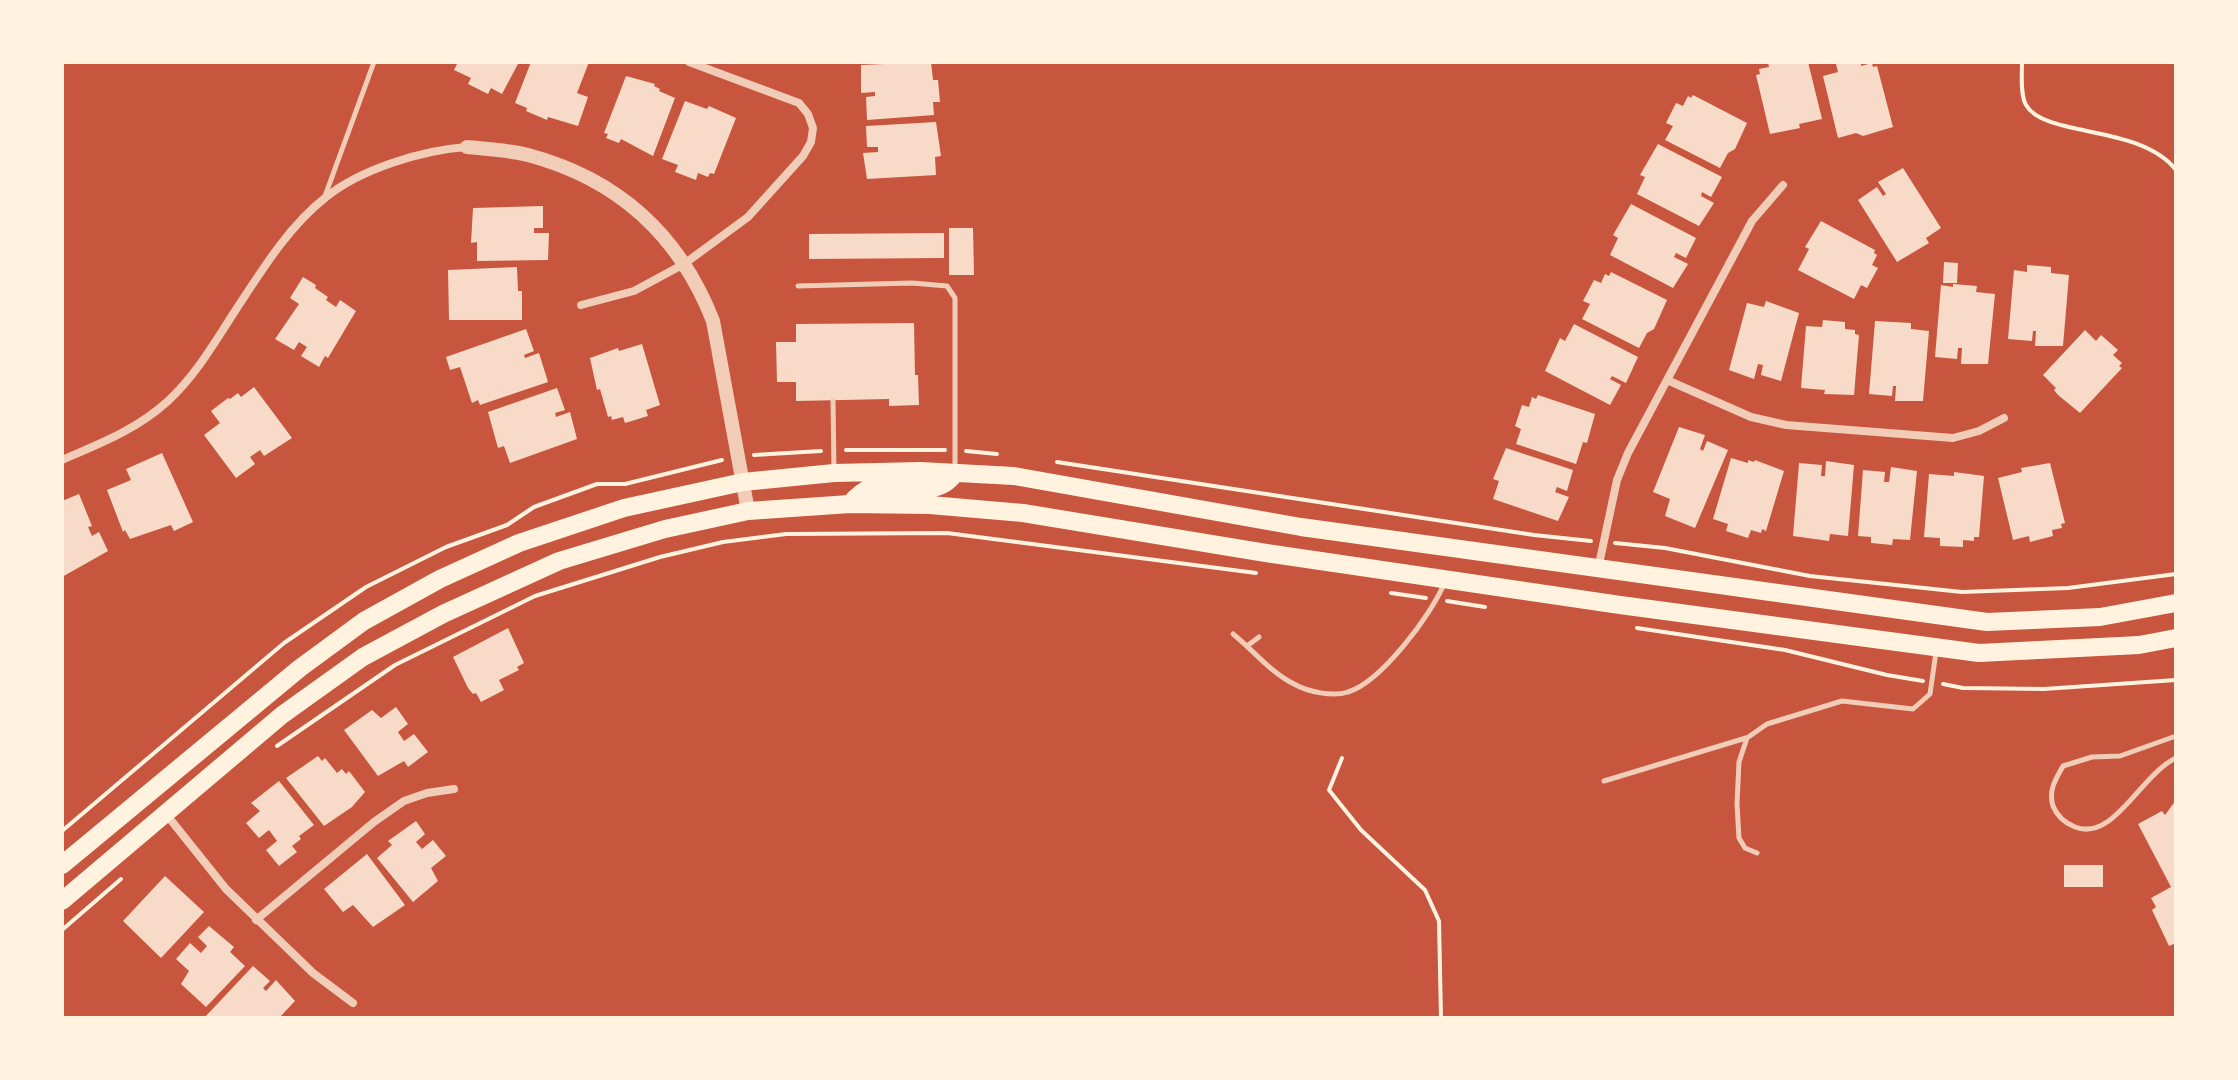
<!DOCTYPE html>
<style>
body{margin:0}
#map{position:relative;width:2238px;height:1080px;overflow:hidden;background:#c8553d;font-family:"Fira Sans",sans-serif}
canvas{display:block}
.frame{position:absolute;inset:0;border:64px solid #fff3e0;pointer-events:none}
</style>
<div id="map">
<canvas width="2238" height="1080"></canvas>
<div class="frame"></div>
</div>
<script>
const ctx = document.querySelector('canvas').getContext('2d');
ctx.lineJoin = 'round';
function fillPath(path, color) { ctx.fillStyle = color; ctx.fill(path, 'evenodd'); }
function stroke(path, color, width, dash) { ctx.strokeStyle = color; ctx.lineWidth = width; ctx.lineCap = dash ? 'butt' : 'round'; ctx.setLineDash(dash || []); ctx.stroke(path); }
const building = new Path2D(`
 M 458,62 L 519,62 L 502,94 L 491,88 L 488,94 L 468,84 L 471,78 L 454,70 Z
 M 531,62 L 589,62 L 577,93 L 588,97 L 578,126 L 548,117 L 547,120 L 526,111 L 527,108 L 515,103 Z
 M 931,62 L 933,80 L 938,80 L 940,102 L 933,102 L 934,115 L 867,120 L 866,97 L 875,96 L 875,92 L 861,93 L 861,65 Z
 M 1768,62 L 1808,62 L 1822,119 L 1799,124 L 1800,128 L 1770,134 L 1756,75 L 1760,74 L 1759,69 L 1769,67 Z
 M 1845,62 L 1861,62 L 1861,66 L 1872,63 L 1873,67 L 1877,66 L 1893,127 L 1863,136 L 1856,133 L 1838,138 L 1823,76 L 1838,72 L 1836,64 Z
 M 626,76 L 655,84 L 654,86 L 660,89 L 659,91 L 675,98 L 653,156 L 621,139 L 619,143 L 606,138 L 608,134 L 604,133 Z
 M 1693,95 L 1747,123 L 1735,149 L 1728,153 L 1720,168 L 1665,140 L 1673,126 L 1666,123 L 1676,103 L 1683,106 L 1688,96 L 1691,98 Z
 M 685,101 L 707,109 L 709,106 L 736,118 L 714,174 L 710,173 L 708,177 L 698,173 L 696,180 L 675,172 L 678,165 L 662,159 Z
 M 936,122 L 941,156 L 935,157 L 936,175 L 867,179 L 863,153 L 878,152 L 878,147 L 867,147 L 866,126 Z
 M 1658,144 L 1722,177 L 1711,197 L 1702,192 L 1701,196 L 1714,203 L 1699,226 L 1637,194 L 1645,177 L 1640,175 Z
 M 1903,168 L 1941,228 L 1926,238 L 1929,243 L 1897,262 L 1858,200 L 1877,187 L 1883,196 L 1886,194 L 1878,182 Z
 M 1631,204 L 1696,238 L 1686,258 L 1676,253 L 1674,257 L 1688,264 L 1673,288 L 1610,255 L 1618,238 L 1613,235 Z
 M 543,206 L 543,228 L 534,228 L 534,233 L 549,233 L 548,260 L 477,261 L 477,242 L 471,243 L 473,208 Z
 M 1821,221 L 1875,250 L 1874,253 L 1877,255 L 1872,265 L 1878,268 L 1867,288 L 1861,285 L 1854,299 L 1798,270 L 1809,249 L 1805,247 Z
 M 949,228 L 973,228 L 974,275 L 949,275 Z
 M 944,233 L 944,258 L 809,259 L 809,234 Z
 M 1944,262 L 1958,263 L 1957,283 L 1943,283 Z
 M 2027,265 L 2051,267 L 2051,273 L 2069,275 L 2063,346 L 2035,346 L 2036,331 L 2033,331 L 2032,341 L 2008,339 L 2014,270 L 2027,272 Z
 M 517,267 L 518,291 L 522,291 L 522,320 L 449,320 L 448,270 Z
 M 1611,272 L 1667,300 L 1654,329 L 1647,333 L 1639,348 L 1582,319 L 1590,304 L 1583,301 L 1594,280 L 1601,283 L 1605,274 L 1609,276 Z
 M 303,277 L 316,285 L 315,288 L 328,297 L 326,300 L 336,307 L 340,300 L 356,311 L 328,358 L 325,356 L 319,367 L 301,356 L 307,347 L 299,342 L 294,350 L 275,339 L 299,304 L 290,298 Z
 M 1953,284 L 1977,286 L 1976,292 L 1995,294 L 1988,364 L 1961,364 L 1962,348 L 1958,348 L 1957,359 L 1935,357 L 1941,285 L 1953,287 Z
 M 1766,301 L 1799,313 L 1781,381 L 1761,375 L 1763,365 L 1758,364 L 1754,379 L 1729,370 L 1747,303 L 1764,307 Z
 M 1823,320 L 1845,322 L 1845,329 L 1855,330 L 1855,334 L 1859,335 L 1854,395 L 1824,394 L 1825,390 L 1801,388 L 1806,326 L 1822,327 Z
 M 1875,321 L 1911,323 L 1911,329 L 1929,331 L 1923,401 L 1895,401 L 1896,386 L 1893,386 L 1892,396 L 1869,394 Z
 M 914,323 L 915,375 L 918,375 L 919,405 L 889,406 L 889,399 L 796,401 L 796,382 L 777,382 L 776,342 L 796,342 L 796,324 Z
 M 1574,324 L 1638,357 L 1626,383 L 1612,376 L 1610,379 L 1621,385 L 1610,405 L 1545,371 L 1560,338 L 1565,341 Z
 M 526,329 L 534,351 L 524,355 L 525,358 L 539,353 L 548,382 L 480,405 L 478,400 L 472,403 L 460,367 L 450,370 L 446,357 Z
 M 2085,330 L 2096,341 L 2101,335 L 2118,350 L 2113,355 L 2122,363 L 2119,366 L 2122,368 L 2080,413 L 2058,395 L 2054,390 L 2056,388 L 2043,375 Z
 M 642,344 L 660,405 L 646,410 L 648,416 L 625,423 L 623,417 L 612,420 L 611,416 L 608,417 L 600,389 L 597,390 L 590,358 L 618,348 L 619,351 Z
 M 254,387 L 292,438 L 264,456 L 260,450 L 250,457 L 255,464 L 236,478 L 204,435 L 220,423 L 211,411 L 228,398 L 230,399 L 238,393 L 241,397 Z
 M 557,388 L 565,410 L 555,413 L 556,417 L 570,412 L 577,439 L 510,463 L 504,446 L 498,448 L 488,412 Z
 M 1538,395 L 1595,414 L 1587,443 L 1583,442 L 1576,464 L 1516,444 L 1521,429 L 1515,426 L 1522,405 L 1529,407 L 1532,397 L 1536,399 Z
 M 1679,427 L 1705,435 L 1700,449 L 1703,451 L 1707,441 L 1728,450 L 1695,528 L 1665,516 L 1670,499 L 1653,492 Z
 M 1506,448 L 1573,470 L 1567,491 L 1557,487 L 1555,492 L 1569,497 L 1558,521 L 1493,499 L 1499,481 L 1493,479 Z
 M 162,453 L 193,522 L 174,531 L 171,525 L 130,539 L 125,530 L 123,532 L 107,490 L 131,480 L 126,469 Z
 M 1731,458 L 1748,463 L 1748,460 L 1754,462 L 1755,460 L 1784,471 L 1766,531 L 1762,529 L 1761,533 L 1751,530 L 1748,538 L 1726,531 L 1728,524 L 1713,519 Z
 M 1826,461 L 1854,465 L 1848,536 L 1830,534 L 1829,541 L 1793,536 L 1799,463 L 1822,465 L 1821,476 L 1825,476 Z
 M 2050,463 L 2065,523 L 2061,524 L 2062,528 L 2052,530 L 2053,536 L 2030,542 L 2029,536 L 2013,540 L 1998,478 L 2022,472 L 2021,468 Z
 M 1891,467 L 1917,471 L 1910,540 L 1893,539 L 1892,545 L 1871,543 L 1871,537 L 1858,536 L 1863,470 L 1885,472 L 1884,482 L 1889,482 Z
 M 1954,472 L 1984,476 L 1979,537 L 1974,537 L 1974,541 L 1963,540 L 1963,547 L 1940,546 L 1940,538 L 1924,537 L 1929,474 L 1954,476 Z
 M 79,494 L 92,526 L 88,527 L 92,536 L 99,532 L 108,551 L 62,577 L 62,501 Z
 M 508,628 L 524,663 L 517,667 L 519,670 L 499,680 L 504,690 L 481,702 L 476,693 L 473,694 L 468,688 L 453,657 Z
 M 396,707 L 408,724 L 398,732 L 404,741 L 414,734 L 428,752 L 408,767 L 404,761 L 378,776 L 344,730 L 372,710 L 381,718 Z
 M 318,756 L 322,761 L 325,758 L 337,773 L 342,769 L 346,774 L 349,771 L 365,792 L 352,807 L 324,826 L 286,778 Z
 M 279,781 L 314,825 L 299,836 L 301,839 L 292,846 L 297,852 L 279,866 L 266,850 L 277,841 L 269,830 L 259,838 L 246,823 L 260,811 L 251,803 Z
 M 2176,800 L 2176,943 L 2169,946 L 2152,910 L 2156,907 L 2151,898 L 2171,887 L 2138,824 L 2162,811 L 2165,815 Z
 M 416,821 L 425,834 L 416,842 L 422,849 L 433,840 L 446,856 L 431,868 L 438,881 L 413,902 L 377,858 L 392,845 L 388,841 Z
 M 367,854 L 405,905 L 373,927 L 353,905 L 343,912 L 324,889 Z
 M 2064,865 L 2103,865 L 2103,887 L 2064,887 Z
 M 165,876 L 204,912 L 161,958 L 123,921 Z
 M 209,926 L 234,947 L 230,952 L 245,966 L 206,1007 L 181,984 L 189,971 L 176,959 L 190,943 L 201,953 L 207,946 L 198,937 Z
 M 253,966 L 270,981 L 263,988 L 266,991 L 276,980 L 295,1001 L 279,1018 L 204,1018 Z`);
const path = new Path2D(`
 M 2022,62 C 2022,74 2020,94 2026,105 C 2045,138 2140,124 2176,170
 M 846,450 L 945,450
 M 966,451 L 997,454
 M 754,455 L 821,451
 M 1057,462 L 1534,535 L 1591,541
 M 1615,543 L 1665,548 L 1810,576 L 1962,592 L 2068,588 L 2176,574
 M 1391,593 L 1426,598
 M 1447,601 L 1485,607
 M 1637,628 L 1785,650 L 1887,675 L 1923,681
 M 1943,684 L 1963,688 L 2044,689 L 2176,680
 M 277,746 L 395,665 L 535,596 L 660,557 L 723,542 L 786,534 L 947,533 L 1256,573
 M 1342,758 L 1329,790 L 1361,830 L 1425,890 L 1439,921 L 1441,1018
 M 62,831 L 284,643 L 366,587 L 446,547 L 507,525 L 534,507 L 597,484 L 625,484 L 722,460
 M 62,930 L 121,879`);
const service = new Path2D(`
 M 325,196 L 374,62
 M 798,286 L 912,283 L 947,286 L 955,298 L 955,468
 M 833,400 L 834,471
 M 1233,634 C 1253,650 1271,673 1294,684 C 1308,692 1333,697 1348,692 C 1381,682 1431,615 1444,584
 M 1247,646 L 1259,637
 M 2176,736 L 2120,756 L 2092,757 L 2063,766 C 2056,779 2048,790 2053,806 C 2057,816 2065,823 2075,827 C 2114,842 2140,775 2176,758
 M 1604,781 L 1746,738
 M 1757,853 L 1745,848 L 1739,838 L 1737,804 L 1739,762 L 1747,738 L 1767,724 L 1842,701 L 1913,709 L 1930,694 L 1936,652`);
const minor = new Path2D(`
 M 581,305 L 634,291 L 684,264 L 748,217 L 803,156 L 811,142 L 813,128 L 808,114 L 799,103 L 689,62
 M 1667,380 L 1751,417 L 1786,425 L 1953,438 L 1979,431 L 2004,418
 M 62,460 C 101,443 136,430 168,401 C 197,374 216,340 237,308 C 262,270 289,226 325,198 C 360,169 423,150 467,147
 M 1598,569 L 1617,480 L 1628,453 L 1752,221 L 1783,185
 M 166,814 L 226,889 L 313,973 L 353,1003
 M 256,920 L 374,822 L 404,801 L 427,793 L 454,789`);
const tertiary = new Path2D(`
 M 467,147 C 487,149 509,150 528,155 C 618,179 679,234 713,321 L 748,511`);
const primary = new Path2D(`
 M 850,504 C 856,497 862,491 870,488 C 898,481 936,502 955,473
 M 62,865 L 300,668 L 364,621 L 440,579 L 519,543 L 624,508 L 743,482 L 834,473 L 920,471 L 1014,476 L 1301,527 L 1987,622 L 2100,617 L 2176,603
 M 62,901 L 282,715 L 363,657 L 443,614 L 559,561 L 665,529 L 748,511 L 850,504 L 930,505 L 1023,513 L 1266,553 L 1620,605 L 1979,653 L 2139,645 L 2176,638`);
fillPath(building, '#f7dbc8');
stroke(path, '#fff3e0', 4);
stroke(service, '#f1ccb7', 5);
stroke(minor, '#f1ccb7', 8);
stroke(tertiary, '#f1ccb7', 14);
stroke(primary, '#fff3e0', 18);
</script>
